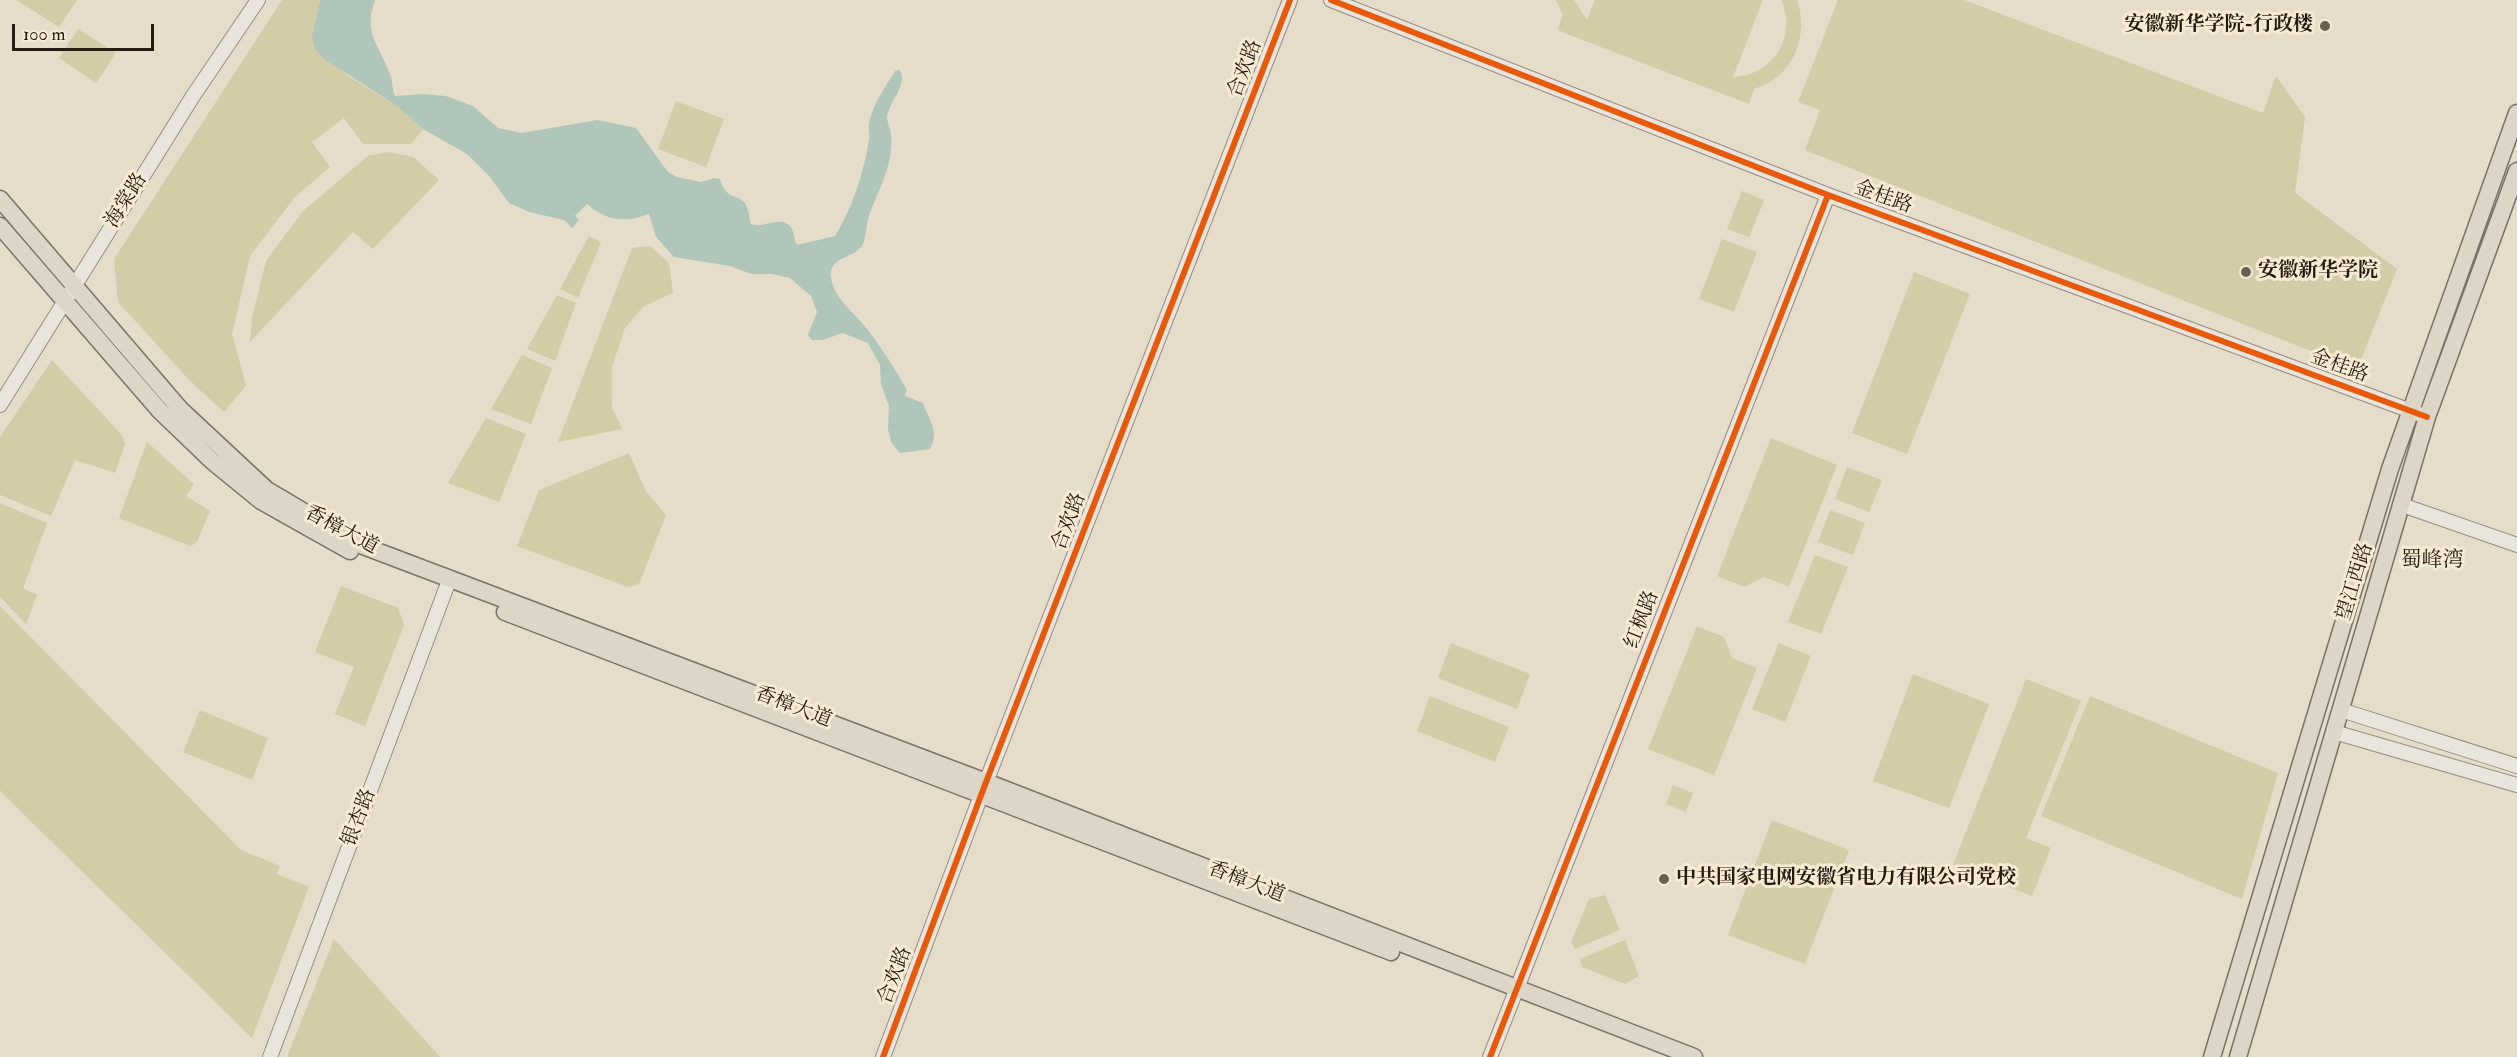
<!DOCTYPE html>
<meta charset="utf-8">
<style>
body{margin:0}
#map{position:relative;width:2517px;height:1057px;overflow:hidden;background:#e5dcc9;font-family:"IM FELL Double Pica",serif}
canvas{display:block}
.scale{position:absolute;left:12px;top:24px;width:142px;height:27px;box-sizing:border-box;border:3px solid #251c11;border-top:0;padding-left:8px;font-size:18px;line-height:21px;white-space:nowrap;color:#251c11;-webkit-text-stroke:4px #f6ead4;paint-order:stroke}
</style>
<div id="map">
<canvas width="2517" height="1057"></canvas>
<div class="scale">100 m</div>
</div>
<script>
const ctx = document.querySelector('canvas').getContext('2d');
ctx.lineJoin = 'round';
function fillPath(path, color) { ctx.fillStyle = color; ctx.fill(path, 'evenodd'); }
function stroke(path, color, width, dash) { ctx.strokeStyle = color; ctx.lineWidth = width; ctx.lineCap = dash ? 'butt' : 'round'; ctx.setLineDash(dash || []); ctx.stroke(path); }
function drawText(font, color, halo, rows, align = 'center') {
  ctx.font = font + ' "IM FELL Double Pica","Noto Serif SC",serif'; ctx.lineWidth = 6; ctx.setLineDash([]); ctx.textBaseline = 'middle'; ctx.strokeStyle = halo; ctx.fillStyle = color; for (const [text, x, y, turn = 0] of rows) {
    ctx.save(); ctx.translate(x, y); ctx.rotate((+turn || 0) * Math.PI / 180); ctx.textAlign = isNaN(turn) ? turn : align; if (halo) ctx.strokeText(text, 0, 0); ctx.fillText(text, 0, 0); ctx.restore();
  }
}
const green = new Path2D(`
 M 16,0 L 77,0 L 59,27 Z
 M 282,0 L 320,0 L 319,4 L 345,74 L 397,106 L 423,129 L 411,144 L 363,144 L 344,118 L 312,142 L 330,167 L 294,198 L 250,256 L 232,334 L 246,386 L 224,412 L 192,383 L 118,302 L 114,259 Z
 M 1556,0 L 1574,0 L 1587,20 L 1595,0 L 1763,0 L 1733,77 C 1773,76 1798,36 1781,0 L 1797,0 C 1810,37 1792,78 1754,89 L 1749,104 L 1557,30 L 1563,15 Z
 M 1838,0 L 1964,0 L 2263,113 L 2276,76 L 2305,117 L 2295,193 L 2397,269 L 2359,365 L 2351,367 L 1805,150 L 1820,110 L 1798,102 Z
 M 78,29 L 116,53 L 96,83 L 59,58 Z
 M 676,101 L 724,119 L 706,167 L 658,149 Z
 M 388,152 L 413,157 L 439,180 L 373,249 L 353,232 L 250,342 L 252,318 L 266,261 L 303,211 L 368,156 Z
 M 1742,191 L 1764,200 L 1749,237 L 1727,229 Z
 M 589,236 L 601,242 L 578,298 L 560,289 Z
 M 1722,239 L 1757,252 L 1734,312 L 1699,299 Z
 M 650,246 L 669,263 L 673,293 L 644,306 L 625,328 L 612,367 L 612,407 L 622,429 L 558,442 L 632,248 Z
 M 1914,272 L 1970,294 L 1907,454 L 1852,433 Z
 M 557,295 L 576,303 L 555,361 L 527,349 Z
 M 522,355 L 552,368 L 531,424 L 491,409 Z
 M 52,360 L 121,434 L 125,444 L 115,473 L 75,460 L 51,516 L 0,495 L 0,437 Z
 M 486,418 L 526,434 L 499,502 L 448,483 Z
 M 1771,438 L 1837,465 L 1789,587 L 1764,577 L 1744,587 L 1717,576 Z
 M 147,442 L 194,484 L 186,496 L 210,511 L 197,542 L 190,546 L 119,518 Z
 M 629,453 L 645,490 L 666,515 L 639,584 L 628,587 L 517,546 L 539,490 Z
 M 1847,467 L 1882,480 L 1869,512 L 1835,499 Z
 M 0,503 L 47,523 L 23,588 L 37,595 L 26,624 L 0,597 Z
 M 1830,510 L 1865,523 L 1853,555 L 1818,542 Z
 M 1815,555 L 1848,567 L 1821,634 L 1788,622 Z
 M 341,586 L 398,608 L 404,625 L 365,726 L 335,714 L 354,667 L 315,652 Z
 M 0,606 L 241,850 L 280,866 L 277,874 L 309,887 L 252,1038 L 0,791 Z
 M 1697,626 L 1724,637 L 1732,658 L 1757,668 L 1714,775 L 1648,749 Z
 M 1451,643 L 1530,674 L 1517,709 L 1438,678 Z
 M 1779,643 L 1811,656 L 1785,722 L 1752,709 Z
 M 1913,674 L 1989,704 L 1949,808 L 1873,781 Z
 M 2026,679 L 2081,701 L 2026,838 L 2051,848 L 2032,896 L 1953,865 Z
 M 1430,696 L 1509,727 L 1495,762 L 1417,731 Z
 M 2090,696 L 2278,773 L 2242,899 L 2041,816 Z
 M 200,710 L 268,738 L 252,780 L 183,752 Z
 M 1673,785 L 1693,793 L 1686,812 L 1666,804 Z
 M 1772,820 L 1849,850 L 1805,964 L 1728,935 Z
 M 1605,895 L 1620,930 L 1575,949 L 1571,942 L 1589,899 Z
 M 334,939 L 440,1057 L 287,1057 Z
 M 1625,940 L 1639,976 L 1625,984 L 1582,967 L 1580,959 Z`);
const water = new Path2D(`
 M 320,0 L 375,0 C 362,35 381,46 391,77 C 393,84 392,90 395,96 L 422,94 L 446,96 L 473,106 L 498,128 L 522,133 L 597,120 L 636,128 L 668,172 L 677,177 L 701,182 L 714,178 L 720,179 C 726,201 739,193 746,205 C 749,210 749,218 751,224 C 763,229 780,215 790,226 C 795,232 793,239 797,245 L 835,236 C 853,207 864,172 869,139 C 870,135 868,130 869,125 C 871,107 886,86 895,71 L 900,70 C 908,86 889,101 887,117 C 887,123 891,129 891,135 C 892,141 891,150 890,157 C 887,177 876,195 870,213 C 866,223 867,234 863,244 C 856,259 828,255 831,278 C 835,300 854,312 867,329 C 882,348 895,369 907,390 L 905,396 L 923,403 C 929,420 940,432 930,449 L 900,453 L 891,442 L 888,429 L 889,406 L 881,384 L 880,365 L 868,343 L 843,333 L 822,340 L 812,340 L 808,335 L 817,312 L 811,296 L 790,278 L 772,274 L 751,274 L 730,266 L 674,257 L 656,237 L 649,214 C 624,223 607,221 587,204 L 575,216 L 579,220 L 572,228 L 564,220 L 529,212 L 509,203 L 489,176 L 467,154 L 423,129 L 397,106 L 324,59 L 315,49 L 312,37 Z`);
const minor = new Path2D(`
 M 1331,0 L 1828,195 L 2427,417
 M 0,405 L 193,96 L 258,0
 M 2402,505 L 2517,545
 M 2341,710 L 2517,766
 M 2334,732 L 2517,785
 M 270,1057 L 450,578
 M 883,1057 L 986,782 L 1290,0
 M 1490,1057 L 1828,195`);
const major = new Path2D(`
 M 0,199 L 180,409 L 267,490 L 358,544 L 986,782 L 1694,1057
 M 0,226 L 160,411 L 212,461 L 261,501 L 350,551
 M 505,612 L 1391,952
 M 2212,1057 L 2390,469 L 2517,113
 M 2238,1057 L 2427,417 L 2517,171`);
const cycleway = new Path2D(`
 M 1331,0 L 1828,195 L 2427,417
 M 883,1057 L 986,782 L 1290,0
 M 1490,1057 L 1828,195`);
const markers = [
 [2325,26,6,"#685f51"],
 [2246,272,6,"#685f51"],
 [1664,879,6,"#685f51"]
];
const poiNames = [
 ["安徽新华学院-行政楼",2313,26,"right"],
 ["安徽新华学院",2258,272],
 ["中共国家电网安徽省电力有限公司党校",1676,879]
];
const streetNames = [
 ["合欢路",1246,69,-69],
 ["金桂路",1883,198,20],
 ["海棠路",127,201,-58],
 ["金桂路",2339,367,20],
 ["合欢路",1070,522,-69],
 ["香樟大道",341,531,28],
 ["望江西路",2356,582,-73],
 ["红枫路",1643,620,-69],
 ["香樟大道",793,708,21],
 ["银杏路",360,818,-69],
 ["香樟大道",1246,883,21],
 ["合欢路",896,976,-69]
];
const neighbourhoodNames = [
 ["蜀峰湾",2432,561]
];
fillPath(green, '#d2cca7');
fillPath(water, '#b1c6ba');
stroke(minor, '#928c80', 16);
stroke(major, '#787268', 19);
stroke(minor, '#eae5dc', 14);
stroke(major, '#ddd5c6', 16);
stroke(cycleway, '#e8590c', 6);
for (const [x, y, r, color] of markers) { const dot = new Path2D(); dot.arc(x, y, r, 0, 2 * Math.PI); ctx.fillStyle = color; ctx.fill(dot); stroke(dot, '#f6ead4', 2); }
drawText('bold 20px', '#251c11', '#f6ead4', poiNames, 'left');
drawText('20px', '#251c11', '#f6ead4', streetNames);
drawText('21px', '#251c11', '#f6ead4', neighbourhoodNames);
</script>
